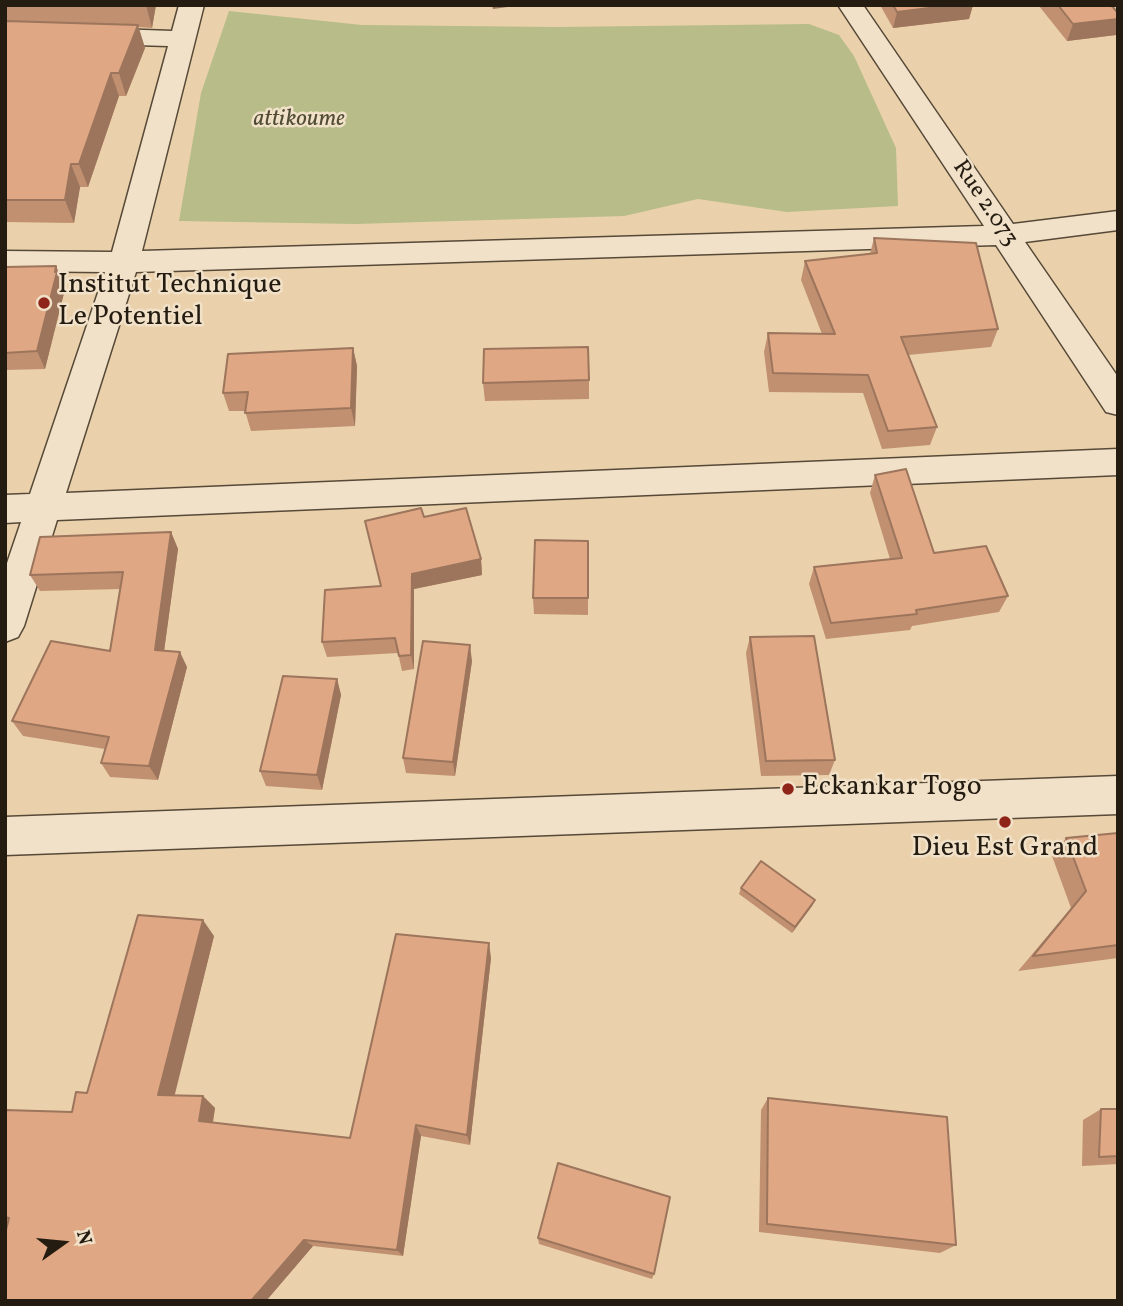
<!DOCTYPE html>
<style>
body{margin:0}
#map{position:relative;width:1123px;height:1306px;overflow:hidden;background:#ead1ab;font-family:Vollkorn,serif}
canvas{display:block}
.frame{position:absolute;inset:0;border:7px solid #251c11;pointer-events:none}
.north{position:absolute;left:28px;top:1208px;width:70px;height:70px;-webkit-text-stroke:5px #f1e1c8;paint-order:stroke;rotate:75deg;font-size:19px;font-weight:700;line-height:28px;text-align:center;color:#251c11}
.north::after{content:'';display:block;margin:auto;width:24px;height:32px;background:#251c11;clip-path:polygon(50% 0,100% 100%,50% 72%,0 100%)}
</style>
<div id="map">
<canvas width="1123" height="1306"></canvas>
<div class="frame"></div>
<div class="north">N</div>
</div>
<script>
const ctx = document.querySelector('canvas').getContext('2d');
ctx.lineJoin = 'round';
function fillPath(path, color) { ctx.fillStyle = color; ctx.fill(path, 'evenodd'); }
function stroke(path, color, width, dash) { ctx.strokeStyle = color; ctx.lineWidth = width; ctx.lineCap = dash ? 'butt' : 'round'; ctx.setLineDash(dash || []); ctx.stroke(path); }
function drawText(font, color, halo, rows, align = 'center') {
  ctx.font = font + ' Vollkorn,serif'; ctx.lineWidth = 5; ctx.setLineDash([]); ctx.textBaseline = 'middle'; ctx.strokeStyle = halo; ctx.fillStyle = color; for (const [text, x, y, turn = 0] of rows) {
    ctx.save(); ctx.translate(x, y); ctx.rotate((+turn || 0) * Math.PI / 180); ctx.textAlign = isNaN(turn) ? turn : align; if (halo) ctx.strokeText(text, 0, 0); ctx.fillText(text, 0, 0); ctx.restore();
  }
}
const green = new Path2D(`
 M 229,11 L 362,25 L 557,27 L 809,24 L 839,35 L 854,56 L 896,148 L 898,206 L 787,212 L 698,199 L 624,216 L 355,224 L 179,221 L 201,93 Z`);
const minor = new Path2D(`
 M 179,5 L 204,5 L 142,251 L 984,226 L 838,5 L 863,5 L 1013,224 L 1118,211 L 1118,230 L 1025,242 L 1118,377 L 1118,415 L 1106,412 L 996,245 L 136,272 L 66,493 L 1118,449 L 1118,475 L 57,520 L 24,626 L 18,637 L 5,642 L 5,569 L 21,522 L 5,523 L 5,495 L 30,494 L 105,272 L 5,271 L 5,251 L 112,252 L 168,46 L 5,41 L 5,25 L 172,31 Z
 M 1118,776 L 1118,814 L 5,855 L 5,817 Z`);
const wall = new Path2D(`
 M 5,5 L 156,5 L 152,28 L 138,27 L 145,48 L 126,96 L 119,96 L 88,187 L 80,187 L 74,223 L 5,222 Z
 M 880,5 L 973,5 L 969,19 L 893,28 Z
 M 1040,5 L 1111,5 L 1116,35 L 1067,41 L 1039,6 Z
 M 874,238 L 998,329 L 991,347 L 908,355 L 937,427 L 930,445 L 882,449 L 863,393 L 769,392 L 764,352 L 768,333 L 822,334 L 801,280 L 805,261 L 870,254 Z
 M 56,266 L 65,289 L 45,369 L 5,370 L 5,267 Z
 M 353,348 L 357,366 L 355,426 L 251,431 L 245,411 L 229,411 L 223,393 Z
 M 589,380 L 589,399 L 485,401 L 483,383 Z
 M 875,475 L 934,553 L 1008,596 L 999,612 L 912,626 L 910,630 L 826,639 L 809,584 L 814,567 L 890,559 L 870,493 Z
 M 424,517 L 481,559 L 482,575 L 414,589 L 414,669 L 402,671 L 398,653 L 327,657 L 322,642 L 381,586 L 365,521 Z
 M 171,532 L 178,549 L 164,651 L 187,667 L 158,780 L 110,777 L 101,763 L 105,749 L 23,736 L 12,721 L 110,651 L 121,589 L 40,591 L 30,575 Z
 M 533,598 L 588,598 L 588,615 L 534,614 Z
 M 750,637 L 835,760 L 829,775 L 761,776 L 746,653 Z
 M 472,661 L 455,776 L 406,773 L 403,758 Z
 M 337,679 L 341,695 L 322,790 L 266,786 L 260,771 Z
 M 1118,833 L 1118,958 L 1018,971 L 1071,908 L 1052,856 L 1066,838 Z
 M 741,888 L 815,900 L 812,906 L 792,933 L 739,894 Z
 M 214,936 L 174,1095 L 203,1096 L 215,1108 L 213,1123 L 350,1138 L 491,958 L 470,1145 L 421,1136 L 403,1256 L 313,1246 L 266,1301 L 5,1301 L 8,1224 L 5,1224 L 5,1110 L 72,1112 Z
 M 768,1098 L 956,1245 L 940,1253 L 759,1232 L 761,1110 Z
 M 1101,1109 L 1118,1109 L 1118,1164 L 1082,1166 L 1083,1120 Z
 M 538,1238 L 654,1274 L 652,1279 L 539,1244 Z`);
const shadedWall = new Path2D(`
 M 146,5 L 156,5 L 152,28 Z
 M 492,5 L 522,5 L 493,9 Z
 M 953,5 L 973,5 L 969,19 L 893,28 L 897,12 Z
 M 1118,19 L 1118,30 L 1116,35 L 1067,41 L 1073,24 Z
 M 138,25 L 145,48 L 126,96 L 119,73 Z
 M 111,73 L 119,96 L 88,187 L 79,164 Z
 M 71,164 L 80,187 L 74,223 L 65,200 Z
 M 56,266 L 65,289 L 45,369 L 37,351 Z
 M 353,348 L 357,366 L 355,426 L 351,408 Z
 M 171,532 L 178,549 L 162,666 L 155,650 Z
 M 481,559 L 482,575 L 414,589 L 414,669 L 411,655 L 412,574 Z
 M 470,645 L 472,661 L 455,776 L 453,762 Z
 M 180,652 L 187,667 L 158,780 L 149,766 Z
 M 337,679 L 341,695 L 322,790 L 317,775 Z
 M 815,900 L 812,906 L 792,933 L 795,927 Z
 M 203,920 L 214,936 L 172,1106 L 158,1095 Z
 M 489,943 L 491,958 L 470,1145 L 467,1135 Z
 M 203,1096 L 215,1108 L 211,1132 L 199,1121 Z
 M 416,1125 L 421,1136 L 403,1256 L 397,1250 Z
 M 304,1240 L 313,1246 L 266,1301 L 251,1301 Z`);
const building = new Path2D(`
 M 893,5 L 953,5 L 897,12 Z
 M 1058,5 L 1111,5 L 1118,13 L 1118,19 L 1073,24 Z
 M 5,21 L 138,25 L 119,73 L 111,73 L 79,164 L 71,164 L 65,200 L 5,200 Z
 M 874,238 L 976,243 L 998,329 L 901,337 L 937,427 L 888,431 L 868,375 L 773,373 L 768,333 L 835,334 L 805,261 L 877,253 Z
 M 56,266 L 55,272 L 57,272 L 37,351 L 5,353 L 5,267 Z
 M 588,347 L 589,380 L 483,383 L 484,349 Z
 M 353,348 L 351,408 L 245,413 L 248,392 L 223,393 L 228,354 Z
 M 906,469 L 934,553 L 986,546 L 1008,596 L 916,610 L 917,614 L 831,623 L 814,567 L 902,558 L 875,475 Z
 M 421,508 L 424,517 L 466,508 L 481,559 L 412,574 L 411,655 L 399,656 L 395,638 L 322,642 L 325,590 L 381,586 L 365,521 Z
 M 171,532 L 155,650 L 180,652 L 149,766 L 101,763 L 109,737 L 12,721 L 51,641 L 110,651 L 123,572 L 30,575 L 40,537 Z
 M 535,540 L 588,541 L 588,598 L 533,598 Z
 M 814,636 L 835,760 L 766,761 L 750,637 Z
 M 423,641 L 470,645 L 453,762 L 403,758 Z
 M 283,676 L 337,679 L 317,775 L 260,771 Z
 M 1118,833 L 1118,945 L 1033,956 L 1086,891 L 1066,838 Z
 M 761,861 L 815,900 L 795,927 L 741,888 Z
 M 138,915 L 203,920 L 158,1095 L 203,1096 L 199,1121 L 350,1138 L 396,934 L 489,943 L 467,1135 L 416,1125 L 397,1250 L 304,1240 L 251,1301 L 5,1301 L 5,1234 L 9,1218 L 5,1217 L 5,1110 L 72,1112 L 76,1092 L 87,1093 Z
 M 768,1098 L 947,1117 L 956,1245 L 767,1224 Z
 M 1101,1109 L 1118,1109 L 1118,1156 L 1099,1157 Z
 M 558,1163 L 670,1197 L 654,1274 L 538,1238 Z`);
const markers = [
 [44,303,7,"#8f2418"],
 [788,789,7,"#8f2418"],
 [1005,822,7,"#8f2418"]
];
const farParknames = [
 ["attikoume",299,121]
];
const farStreetnames = [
 ["Rue 2.073",984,204,56]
];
const poiNames = [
 ["Institut Technique",58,287],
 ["Le Potentiel",58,319],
 ["Eckankar Togo",802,789],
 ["Dieu Est Grand",1005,850,"center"]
];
fillPath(green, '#b7bc89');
stroke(minor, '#564938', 3);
fillPath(minor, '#f1e1c8');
fillPath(wall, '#c09071');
fillPath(shadedWall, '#9c755c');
fillPath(building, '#dfa783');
stroke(building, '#9c755c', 2);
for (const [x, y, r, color] of markers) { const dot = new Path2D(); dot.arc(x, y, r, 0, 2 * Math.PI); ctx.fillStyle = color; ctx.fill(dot); stroke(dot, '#f1e1c8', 2.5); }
drawText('italic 23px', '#514c35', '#f1e1c8', farParknames);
drawText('23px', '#251c11', '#f1e1c8', farStreetnames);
drawText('28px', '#251c11', '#f1e1c8', poiNames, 'left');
</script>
